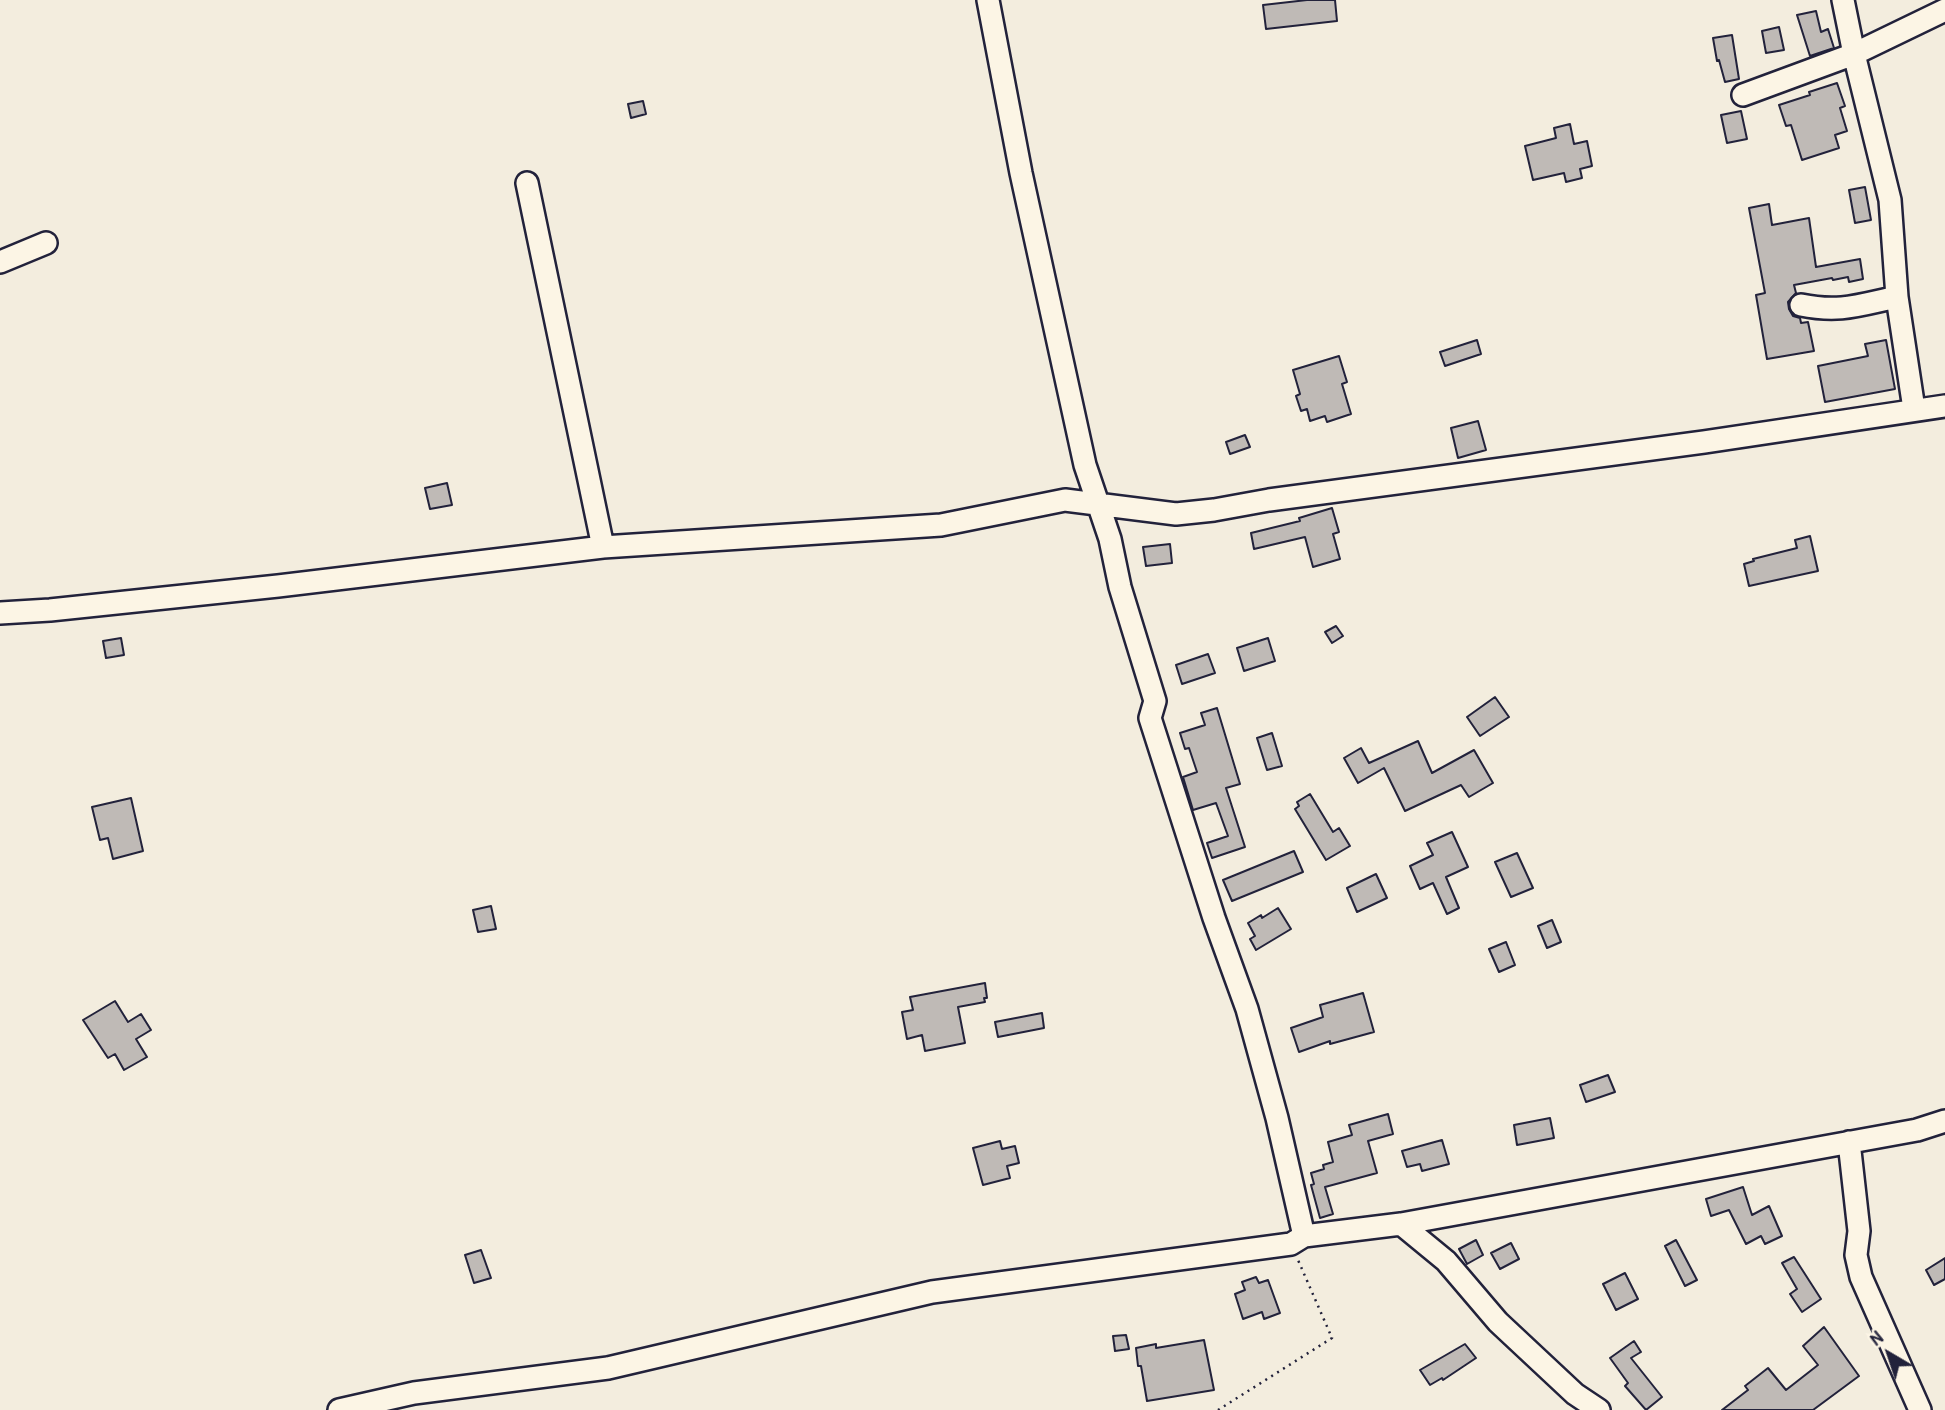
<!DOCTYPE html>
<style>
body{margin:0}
#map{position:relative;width:1945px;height:1410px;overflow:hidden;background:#f3edde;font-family:"Patrick Hand",sans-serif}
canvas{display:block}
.north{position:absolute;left:1854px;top:1319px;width:70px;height:70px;-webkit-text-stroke:5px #fcf5e5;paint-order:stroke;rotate:321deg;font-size:19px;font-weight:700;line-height:28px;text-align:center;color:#22223b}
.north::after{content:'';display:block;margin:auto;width:24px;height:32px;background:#22223b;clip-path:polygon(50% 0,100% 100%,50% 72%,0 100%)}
</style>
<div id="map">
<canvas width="1945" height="1410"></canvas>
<div class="north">N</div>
</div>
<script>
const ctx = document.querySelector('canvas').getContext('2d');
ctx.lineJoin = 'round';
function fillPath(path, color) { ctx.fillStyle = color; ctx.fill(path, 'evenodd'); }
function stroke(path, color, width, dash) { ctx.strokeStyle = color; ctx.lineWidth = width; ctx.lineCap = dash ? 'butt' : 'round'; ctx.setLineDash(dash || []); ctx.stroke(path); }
const building = new Path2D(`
 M 1307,0 L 1335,0 L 1337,21 L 1266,29 L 1263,5 Z
 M 1816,11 L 1821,32 L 1828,29 L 1834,48 L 1810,56 L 1797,15 Z
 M 1779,27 L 1784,50 L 1766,53 L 1762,31 Z
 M 1732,35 L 1739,79 L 1725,82 L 1719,60 L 1717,61 L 1713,38 Z
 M 1837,83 L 1845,106 L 1840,108 L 1847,131 L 1835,135 L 1839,148 L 1802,160 L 1791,125 L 1786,126 L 1779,105 L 1810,95 L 1809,92 Z
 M 643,101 L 646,114 L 631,118 L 628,104 Z
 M 1741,111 L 1747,139 L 1727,143 L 1721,115 Z
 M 1570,124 L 1574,144 L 1587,141 L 1592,166 L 1580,169 L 1582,178 L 1566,182 L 1564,173 L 1533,180 L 1525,146 L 1556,138 L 1554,128 Z
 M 1865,187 L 1871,220 L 1855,223 L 1849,190 Z
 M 1769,204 L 1772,225 L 1809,218 L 1816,267 L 1860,259 L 1863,279 L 1849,282 L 1848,277 L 1833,280 L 1832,278 L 1794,285 L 1796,293 L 1788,302 L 1789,309 L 1793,316 L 1800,318 L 1801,323 L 1808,322 L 1814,351 L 1767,359 L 1756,295 L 1765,293 L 1749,208 Z
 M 1477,340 L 1481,354 L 1445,366 L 1440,352 Z
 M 1886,340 L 1895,389 L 1825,402 L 1818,366 L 1868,356 L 1865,344 Z
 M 1339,356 L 1347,382 L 1342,384 L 1351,414 L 1327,422 L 1325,416 L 1310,421 L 1307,409 L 1301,411 L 1296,396 L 1300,394 L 1293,370 Z
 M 1478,421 L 1486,450 L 1458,458 L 1451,428 Z
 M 1245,435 L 1250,447 L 1230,454 L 1226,442 Z
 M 447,483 L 452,505 L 430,509 L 425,488 Z
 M 1332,508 L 1339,532 L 1333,534 L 1340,559 L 1313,567 L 1305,537 L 1254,549 L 1251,533 L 1300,521 L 1299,518 Z
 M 1810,536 L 1818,571 L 1749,586 L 1744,564 L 1754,561 L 1753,559 L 1797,548 L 1795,540 Z
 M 1170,544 L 1172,563 L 1146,566 L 1143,547 Z
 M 1336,626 L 1343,636 L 1332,643 L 1325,632 Z
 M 121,638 L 124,655 L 106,658 L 103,641 Z
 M 1268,638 L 1275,661 L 1244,671 L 1237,648 Z
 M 1208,654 L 1215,673 L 1182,684 L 1176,665 Z
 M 1495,697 L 1509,717 L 1480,736 L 1467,717 Z
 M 1217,708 L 1240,784 L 1226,788 L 1245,847 L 1212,858 L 1207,843 L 1228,836 L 1216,803 L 1193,810 L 1183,777 L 1197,772 L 1189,748 L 1185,749 L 1180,733 L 1205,725 L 1201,713 Z
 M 1272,733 L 1282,766 L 1267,770 L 1257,738 Z
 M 1418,741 L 1432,773 L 1474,750 L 1493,783 L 1469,797 L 1461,785 L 1405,811 L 1384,768 L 1358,783 L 1344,758 L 1361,748 L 1369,763 Z
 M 1310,794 L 1333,832 L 1339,828 L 1350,846 L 1326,860 L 1295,809 L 1299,806 L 1297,802 Z
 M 131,798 L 143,851 L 113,859 L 108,838 L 100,840 L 92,807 Z
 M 1452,832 L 1468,867 L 1446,877 L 1459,908 L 1447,914 L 1433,883 L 1420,889 L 1410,866 L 1433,855 L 1427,843 Z
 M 1294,851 L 1303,872 L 1232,901 L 1223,880 Z
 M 1517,853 L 1533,888 L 1511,897 L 1495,862 Z
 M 1376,874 L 1387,898 L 1357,912 L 1347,888 Z
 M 491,906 L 496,929 L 478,932 L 473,910 Z
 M 1278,908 L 1291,929 L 1256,950 L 1250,939 L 1255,936 L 1248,923 L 1261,915 L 1262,918 Z
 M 1552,920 L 1561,942 L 1547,948 L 1538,926 Z
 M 1506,942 L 1515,965 L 1499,972 L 1489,949 Z
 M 985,983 L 987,998 L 984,998 L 985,1002 L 958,1007 L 965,1043 L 925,1051 L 922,1035 L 907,1039 L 902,1012 L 913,1010 L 910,997 Z
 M 1363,993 L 1374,1032 L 1330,1044 L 1330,1041 L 1299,1052 L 1291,1028 L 1323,1017 L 1320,1005 Z
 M 115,1001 L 128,1022 L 141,1014 L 151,1030 L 136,1039 L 147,1057 L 124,1070 L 115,1054 L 108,1058 L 83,1020 Z
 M 1042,1013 L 1044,1028 L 998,1037 L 995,1022 Z
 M 1608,1075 L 1615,1092 L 1586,1102 L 1580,1085 Z
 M 1388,1114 L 1393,1134 L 1368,1141 L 1377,1173 L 1325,1187 L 1333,1214 L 1320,1218 L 1311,1185 L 1314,1184 L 1311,1173 L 1324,1169 L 1323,1165 L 1333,1162 L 1328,1142 L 1352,1135 L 1349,1125 Z
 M 1550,1118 L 1554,1138 L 1517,1145 L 1514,1125 Z
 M 1442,1140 L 1449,1164 L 1422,1171 L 1420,1164 L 1407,1167 L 1402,1151 Z
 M 1000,1141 L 1002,1149 L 1015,1146 L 1019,1163 L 1007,1166 L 1010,1178 L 983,1185 L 973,1148 Z
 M 1743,1187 L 1752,1215 L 1769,1206 L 1782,1236 L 1765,1244 L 1761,1236 L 1746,1244 L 1729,1210 L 1711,1216 L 1706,1199 Z
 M 1476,1240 L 1483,1255 L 1467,1264 L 1459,1249 Z
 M 1676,1240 L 1697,1280 L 1685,1286 L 1665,1246 Z
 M 1511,1243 L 1519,1259 L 1500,1269 L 1491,1253 Z
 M 481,1250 L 491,1278 L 474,1283 L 465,1255 Z
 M 1794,1257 L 1821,1299 L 1802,1312 L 1790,1294 L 1797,1289 L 1782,1263 Z
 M 1945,1258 L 1945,1279 L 1934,1285 L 1926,1270 Z
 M 1625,1273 L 1638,1299 L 1616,1310 L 1603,1284 Z
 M 1256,1277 L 1259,1283 L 1268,1280 L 1280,1313 L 1264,1319 L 1262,1312 L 1243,1319 L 1235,1294 L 1245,1290 L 1242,1282 Z
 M 1824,1327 L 1859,1376 L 1813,1410 L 1722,1410 L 1748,1390 L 1745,1386 L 1768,1368 L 1786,1390 L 1818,1365 L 1803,1346 Z
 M 1126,1335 L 1129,1349 L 1115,1351 L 1113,1336 Z
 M 1204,1340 L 1214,1390 L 1147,1401 L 1141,1366 L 1138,1366 L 1136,1348 L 1156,1344 L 1156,1348 Z
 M 1634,1341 L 1641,1352 L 1631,1358 L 1662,1397 L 1646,1410 L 1625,1386 L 1628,1383 L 1610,1358 Z
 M 1465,1344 L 1476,1358 L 1443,1380 L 1442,1378 L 1430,1385 L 1420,1370 Z`);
const path = new Path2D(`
 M 1218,1410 L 1332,1338 L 1298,1260`);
const minor = new Path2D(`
 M 988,0 L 1021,173 L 1085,465 L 1110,539 L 1120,587 L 1155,701 L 1150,718 L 1214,918 L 1247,1009 L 1277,1118 L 1304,1236
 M 1843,0 L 1854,54 L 1890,200 L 1897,297 L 1914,409
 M 1743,95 L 1854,54 L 1945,10
 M 527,183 L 603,547
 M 0,262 L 46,243
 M 1801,305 C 1840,313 1859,305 1897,297
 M 0,613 L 50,610 L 278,586 L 603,547 L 941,525 L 1065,500 L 1176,514 L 1214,510 L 1269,500 L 1704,442 L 1945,406
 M 1849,1142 L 1859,1231 L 1856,1255 L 1861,1277 L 1920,1410
 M 1401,1224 L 1446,1261 L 1498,1322 L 1575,1394 L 1599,1410
 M 339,1410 L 414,1393 L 608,1368 L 932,1292 L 1291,1244 L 1304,1236 L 1401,1224 L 1917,1130 L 1945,1121`);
fillPath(building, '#bfbab6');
stroke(building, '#22223b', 2);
stroke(minor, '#22223b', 26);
stroke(path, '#22223b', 2.5, [2, 5]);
stroke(minor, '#fcf5e5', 21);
</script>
